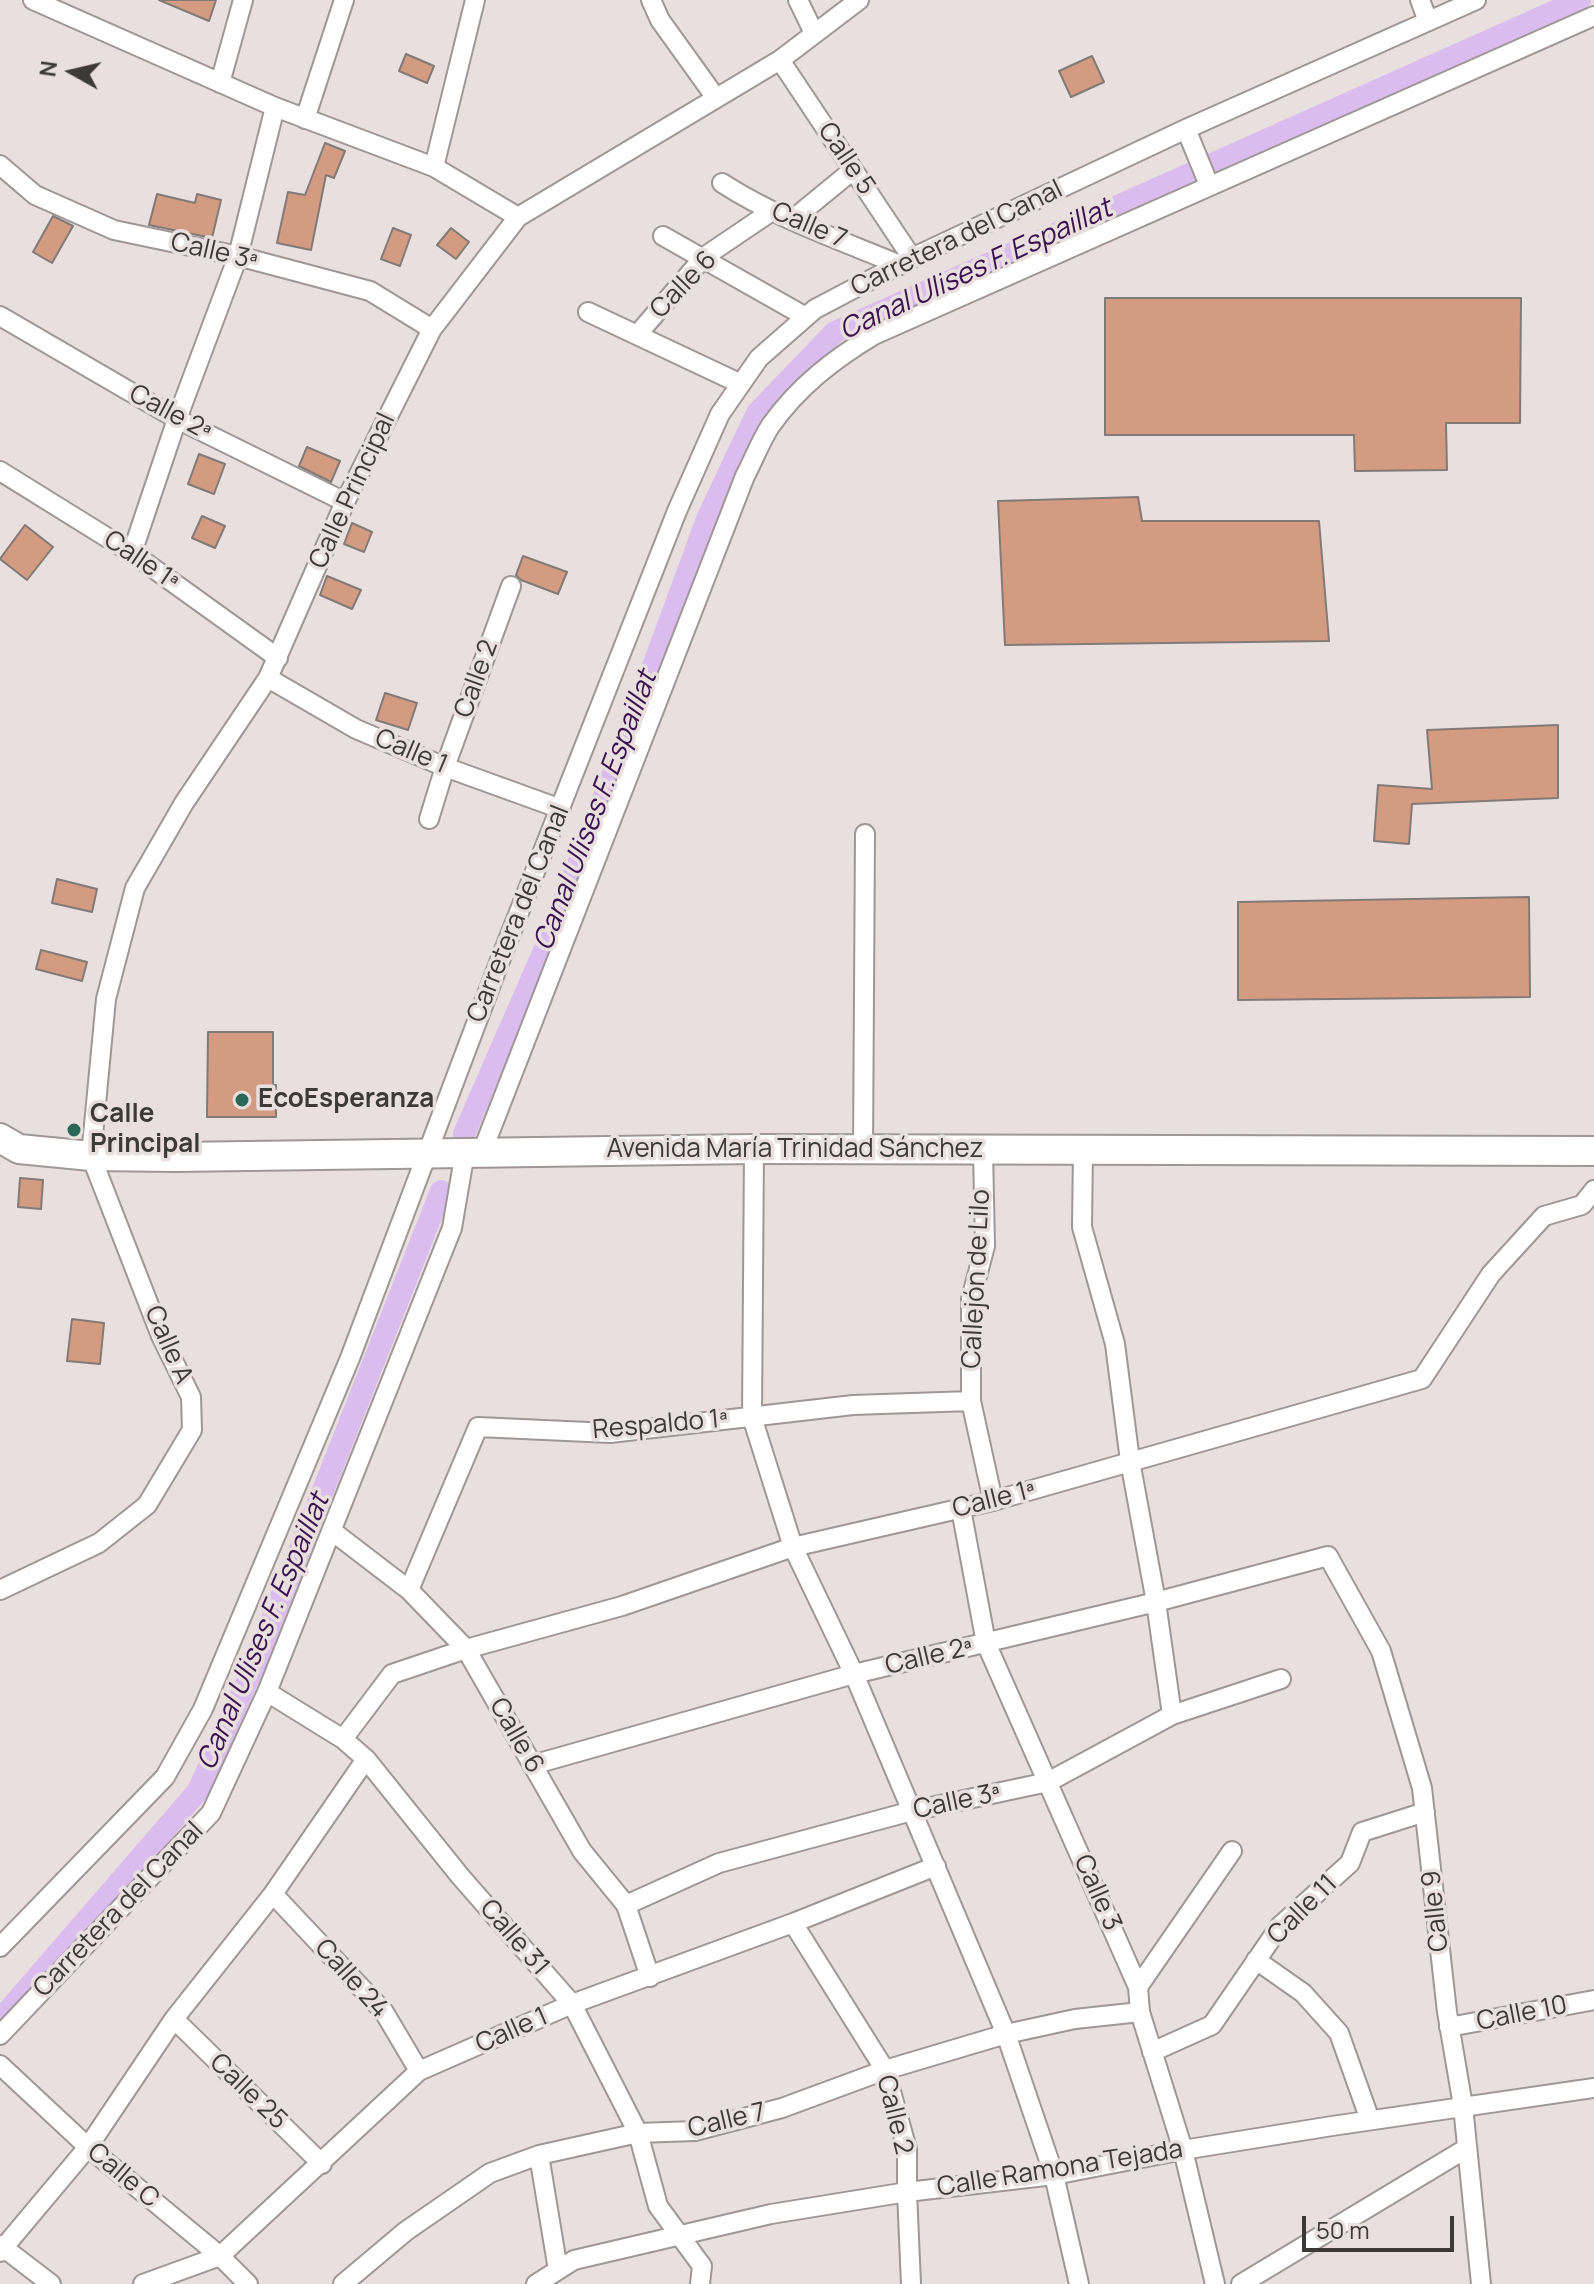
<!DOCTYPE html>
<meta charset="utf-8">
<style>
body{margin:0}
#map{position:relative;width:1594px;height:2284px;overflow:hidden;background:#e9dfdf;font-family:Manrope,sans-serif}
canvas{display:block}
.north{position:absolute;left:32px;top:32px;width:80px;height:80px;-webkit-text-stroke:6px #e9dfdf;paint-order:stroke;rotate:278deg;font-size:22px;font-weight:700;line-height:32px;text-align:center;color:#3d3939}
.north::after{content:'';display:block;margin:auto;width:28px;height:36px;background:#3d3939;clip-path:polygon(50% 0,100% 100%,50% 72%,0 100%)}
.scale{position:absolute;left:1302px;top:2216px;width:152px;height:36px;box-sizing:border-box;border:4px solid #3d3939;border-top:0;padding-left:10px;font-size:24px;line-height:28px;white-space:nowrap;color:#3d3939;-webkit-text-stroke:6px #e9dfdf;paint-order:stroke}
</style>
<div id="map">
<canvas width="1594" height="2284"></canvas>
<div class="north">N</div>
<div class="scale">50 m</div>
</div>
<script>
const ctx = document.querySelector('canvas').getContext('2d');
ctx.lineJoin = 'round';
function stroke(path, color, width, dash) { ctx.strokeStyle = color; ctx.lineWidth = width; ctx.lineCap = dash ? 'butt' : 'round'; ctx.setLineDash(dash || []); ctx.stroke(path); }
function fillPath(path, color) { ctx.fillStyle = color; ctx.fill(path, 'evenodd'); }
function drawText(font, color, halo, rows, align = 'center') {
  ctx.font = font + ' Manrope,sans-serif'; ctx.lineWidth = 7; ctx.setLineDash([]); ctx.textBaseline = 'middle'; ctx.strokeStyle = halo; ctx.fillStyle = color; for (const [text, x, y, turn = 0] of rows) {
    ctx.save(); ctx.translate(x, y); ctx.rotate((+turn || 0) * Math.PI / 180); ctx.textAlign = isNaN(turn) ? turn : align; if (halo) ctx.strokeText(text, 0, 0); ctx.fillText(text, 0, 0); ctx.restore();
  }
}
const canal = new Path2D(`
 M 464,1134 L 546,946 L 626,740 L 707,519 L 757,413 L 835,332 L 1580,0
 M 0,2020 L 198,1791 L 253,1668 L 441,1191`);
const building = new Path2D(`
 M 159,0 L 216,0 L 209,21 Z
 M 406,54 L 434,66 L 427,83 L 399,71 Z
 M 1092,56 L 1104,82 L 1071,97 L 1059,71 Z
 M 325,143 L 345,151 L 334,178 L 326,175 L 311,250 L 277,243 L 288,192 L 305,195 Z
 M 157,194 L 195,203 L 197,194 L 221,200 L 212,238 L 149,225 Z
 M 53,216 L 73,226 L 52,263 L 33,252 Z
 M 393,228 L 411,235 L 400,266 L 381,259 Z
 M 451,228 L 469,242 L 456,259 L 437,245 Z
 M 1105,298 L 1521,298 L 1520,423 L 1446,423 L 1447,470 L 1355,471 L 1354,435 L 1105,435 Z
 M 307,447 L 340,461 L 331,482 L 299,466 Z
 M 199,454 L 225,464 L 214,494 L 188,484 Z
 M 1138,497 L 1142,521 L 1319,521 L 1329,641 L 1005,645 L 998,501 Z
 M 202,516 L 225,526 L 215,548 L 192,538 Z
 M 352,523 L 372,532 L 364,552 L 344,544 Z
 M 25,525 L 53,547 L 27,580 L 0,559 Z
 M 523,556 L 567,572 L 558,594 L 521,580 L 516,575 Z
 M 327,576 L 361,590 L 352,609 L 320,595 Z
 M 385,693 L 417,703 L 408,730 L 376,720 Z
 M 1558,725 L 1558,798 L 1412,804 L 1409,844 L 1374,841 L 1378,785 L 1432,789 L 1427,730 Z
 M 57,879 L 97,889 L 92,912 L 52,903 Z
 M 1529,897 L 1530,997 L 1238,1000 L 1238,902 Z
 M 41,950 L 87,962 L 82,981 L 36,969 Z
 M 208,1032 L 273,1032 L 273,1085 L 276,1085 L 276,1117 L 207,1117 Z
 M 20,1178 L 43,1180 L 41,1209 L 18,1207 Z
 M 72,1319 L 104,1323 L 100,1364 L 67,1361 Z`);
const street = new Path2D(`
 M 33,0 L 275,107 L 434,167 L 518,217
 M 651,0 L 660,20 L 716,98
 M 798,0 L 814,33
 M 1420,0 L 1428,21
 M 780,60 L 912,258
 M 220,83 L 243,0
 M 305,119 L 344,0
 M 1186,129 L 1209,185
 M 0,165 L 35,195 L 114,230 L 238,256 L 370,291 L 432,329
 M 434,167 L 475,0
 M 722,183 C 776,218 840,240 900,265
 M 792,220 L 853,170
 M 663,236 L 806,317
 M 588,312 L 741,384
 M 0,316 L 177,419 L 345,502
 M 637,335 L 704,257 L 772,211
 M 0,471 L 132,553 L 278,658
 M 132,553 L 177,419 L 238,256 L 275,107
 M 268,678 L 356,729 L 445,767 L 561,809
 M 429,819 L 445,767 L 511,586
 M 754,1149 L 752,1417 L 793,1547 L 854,1674 L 1006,2034 L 1054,2175 L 1079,2284
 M 863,1150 L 865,834
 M 983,1150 L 985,1246 L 971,1299 L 971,1401 L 993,1501
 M 1083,1150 L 1082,1227 L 1115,1344 L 1130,1461 L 1156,1602 L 1172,1715
 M 482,1152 L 745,476 C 754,459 761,440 771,425 C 799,386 834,359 874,335 L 1594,16
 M 961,1509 L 986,1643 L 1138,1987 L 1140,2012 L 1183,2150 L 1215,2284
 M 332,1531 L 409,1590 L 466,1649 L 582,1851 L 626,1905 L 650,1977
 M 0,1590 L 99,1543 L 147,1505 L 192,1430 L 191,1397 L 161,1336 L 91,1156 L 106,999 L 135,888 L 184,803 L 268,678 L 345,502 L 432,329 L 518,217 L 780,60 L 859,0
 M 409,1590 L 478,1427 L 610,1433 L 853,1405 L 971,1401
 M 267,1692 L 343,1739 L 366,1759 L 460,1876 L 572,2004 L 638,2133 L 658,2206 L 702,2266 L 700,2284
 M 343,1739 L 392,1674 L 466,1649 L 622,1606 L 793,1547 L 993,1501 L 1422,1379 L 1491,1274 L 1544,1216 L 1582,1205 L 1594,1190
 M 532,1765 L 854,1674 L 1156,1602 L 1328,1556 L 1381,1651 L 1422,1788 L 1447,2012 L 1463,2106 L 1481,2284
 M 273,1894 L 384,2012 L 419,2071
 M 626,1905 L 719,1863 L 912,1811 L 1048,1782 L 1172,1715 L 1281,1679
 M 793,1923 L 885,2070 L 907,2149 L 907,2192 L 911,2284
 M 0,1947 L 165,1777 L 203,1709 L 350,1358 L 499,963 L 677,511 L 720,414 L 759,358 L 815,309 L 912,258 L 1186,129 L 1476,0
 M 1256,1960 L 1303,1993 L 1339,2033 L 1370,2120
 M 1138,1987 L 1232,1851
 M 174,2019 L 322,2164
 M 1449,2027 L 1594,2000
 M 0,2035 L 211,1813 L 267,1692 L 452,1228 L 465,1152
 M 1152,2052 L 1212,2025 L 1280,1926 L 1350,1863 L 1362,1832 L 1425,1812
 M 0,2065 L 88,2147 L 220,2256 L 248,2284
 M 539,2155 L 558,2270
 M 0,2245 L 51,2284
 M 0,2252 L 88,2147 L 174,2019 L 273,1894 L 366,1759
 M 143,2284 L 220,2256 L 419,2071 L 572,2004 L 793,1923 L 936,1866
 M 343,2284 L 406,2231 L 490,2173 L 539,2155 L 638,2133 L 695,2131 L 782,2108 L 885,2070 L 1006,2034 L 1075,2019 L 1140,2012
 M 536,2284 L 574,2260 L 771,2214 L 907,2192 L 1054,2175 L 1183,2150 L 1332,2126 L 1594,2088
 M 1241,2284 L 1467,2148`);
const primary = new Path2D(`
 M 0,1138 L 19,1149 L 91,1156 L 176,1157 L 754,1149 L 1594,1151`);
const markers = [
 [242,1100,8,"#276858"],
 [74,1130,8,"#276858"]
];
const streetNames = [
 ["Calle 5",846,159,56],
 ["Calle 7",809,226,23],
 ["Carretera del Canal",957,239,-26],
 ["Calle 3ª",214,252,13],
 ["Calle 6",684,285,-46],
 ["Calle 2ª",170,413,28],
 ["Calle Principal",353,491,-65],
 ["Calle 1ª",141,561,34],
 ["Calle 2",477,679,-70],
 ["Calle 1",411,752,23],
 ["Carretera del Canal",519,914,-68],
 ["Avenida María Trinidad Sánchez",795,1150],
 ["Callejón de Lilo",977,1279,-87],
 ["Calle A",168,1345,66],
 ["Respaldo 1ª",660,1425,-5],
 ["Calle 1ª",994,1500,-14],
 ["Calle 2ª",929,1657,-13],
 ["Calle 6",516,1736,60],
 ["Calle 3ª",957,1802,-12],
 ["Calle 3",1097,1893,66],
 ["Carretera del Canal",119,1910,-46],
 ["Calle 11",1303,1910,-45],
 ["Calle 9",1436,1911,-96],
 ["Calle 31",514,1938,49],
 ["Calle 24",351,1979,48],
 ["Calle 10",1522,2014,-11],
 ["Calle 1",512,2031,-24],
 ["Calle 25",248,2092,44],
 ["Calle 2",894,2115,76],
 ["Calle 7",727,2121,-13],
 ["Calle Ramona Tejada",1060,2169,-9],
 ["Calle C",123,2176,40]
];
const poiNames = [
 ["EcoEsperanza",258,1100],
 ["Calle",90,1115],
 ["Principal",90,1145]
];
const waterNames = [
 ["Canal Ulises F. Espaillat",976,270,-25],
 ["Canal Ulises F. Espaillat",596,811,-69],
 ["Canal Ulises F. Espaillat",264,1632,-67]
];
stroke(canal, '#dabcee', 22);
fillPath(building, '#d39c82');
stroke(building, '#817a76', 2);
stroke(street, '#9f9696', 22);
stroke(primary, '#9f9696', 32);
stroke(street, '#fff', 18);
stroke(primary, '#fff', 28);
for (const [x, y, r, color] of markers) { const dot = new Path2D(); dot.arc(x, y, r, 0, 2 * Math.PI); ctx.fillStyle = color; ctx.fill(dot); stroke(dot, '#e9dfdf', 3); }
drawText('26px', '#3d3939', '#e9dfdf', streetNames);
drawText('bold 26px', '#3d3939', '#e9dfdf', poiNames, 'left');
drawText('italic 28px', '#3a134e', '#e9dfdf', waterNames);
</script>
